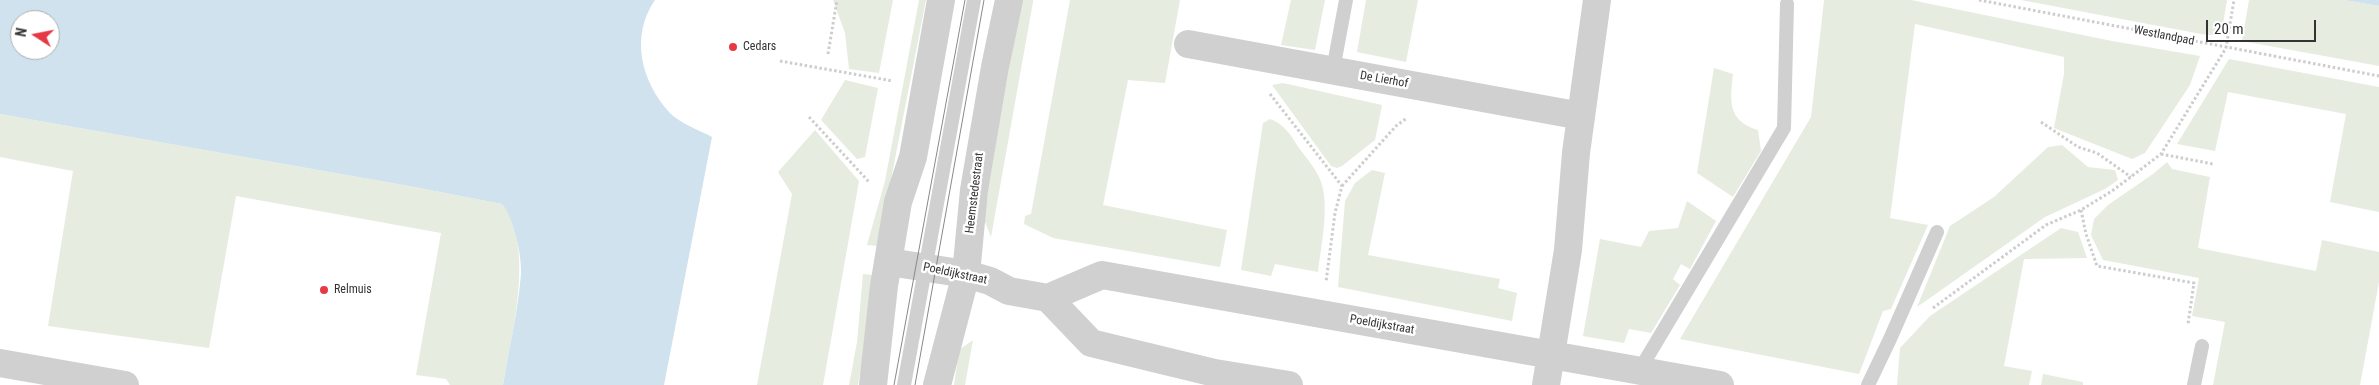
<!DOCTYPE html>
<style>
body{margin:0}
#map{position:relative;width:2379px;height:385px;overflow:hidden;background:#fff;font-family:"Roboto Condensed",sans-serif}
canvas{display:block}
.north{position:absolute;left:10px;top:10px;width:50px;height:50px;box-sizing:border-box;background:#fff;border:1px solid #adadad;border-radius:50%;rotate:281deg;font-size:14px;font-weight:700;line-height:20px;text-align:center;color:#333}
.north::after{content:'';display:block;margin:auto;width:18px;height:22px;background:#e63946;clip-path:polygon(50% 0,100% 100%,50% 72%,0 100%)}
.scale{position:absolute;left:2206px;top:20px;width:110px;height:22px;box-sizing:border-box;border:2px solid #333;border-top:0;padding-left:6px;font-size:15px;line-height:18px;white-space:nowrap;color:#333;-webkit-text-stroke:4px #fff;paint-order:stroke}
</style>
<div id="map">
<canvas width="2379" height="385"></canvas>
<div class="north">N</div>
<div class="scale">20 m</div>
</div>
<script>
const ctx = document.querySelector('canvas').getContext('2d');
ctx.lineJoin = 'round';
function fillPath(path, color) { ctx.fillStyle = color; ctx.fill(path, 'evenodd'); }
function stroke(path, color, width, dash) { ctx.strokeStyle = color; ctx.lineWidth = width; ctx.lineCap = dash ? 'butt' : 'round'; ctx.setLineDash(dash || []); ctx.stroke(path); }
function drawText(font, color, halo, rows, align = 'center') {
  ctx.font = font + ' "Roboto Condensed",sans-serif'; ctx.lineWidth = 5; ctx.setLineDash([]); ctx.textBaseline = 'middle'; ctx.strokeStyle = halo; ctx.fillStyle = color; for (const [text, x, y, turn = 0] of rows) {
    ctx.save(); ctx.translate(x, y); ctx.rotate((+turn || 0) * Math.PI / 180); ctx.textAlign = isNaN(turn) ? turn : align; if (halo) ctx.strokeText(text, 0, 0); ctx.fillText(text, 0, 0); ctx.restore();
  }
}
const green = new Path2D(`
 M 833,0 L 893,0 L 879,73 L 849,69 L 845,33 Z
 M 919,0 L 926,0 L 878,246 L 867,245 L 885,181 Z
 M 1021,0 L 1033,0 L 1033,2 L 991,237 L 983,217 Z
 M 1070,0 L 1180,0 L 1165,83 L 1128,80 L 1103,205 L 1227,230 L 1220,267 L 1053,238 L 1024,224 L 1025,216 L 1031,214 Z
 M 1291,0 L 1325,0 L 1315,50 L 1281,45 Z
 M 1366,0 L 1418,0 L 1406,62 L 1357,52 Z
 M 1824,0 L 1911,0 L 2112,41 L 2200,56 L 2190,85 L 2145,153 L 2132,159 L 2054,128 L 2064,74 L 2064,57 L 1915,24 L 1890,218 L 1928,225 L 1891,309 L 1883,311 L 1859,374 L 1680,339 L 1811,117 Z
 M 2021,0 L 2227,0 L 2221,36 L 2201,34 Z
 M 2249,0 L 2344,0 L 2379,6 L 2379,66 L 2242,41 Z
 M 2229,59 L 2379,87 L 2379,212 L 2330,202 L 2346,114 L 2228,92 L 2215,151 L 2177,144 Z
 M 1714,68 L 1733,74 C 1730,100 1727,121 1758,130 L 1761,151 L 1733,197 L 1697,173 Z
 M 845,80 L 878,88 L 865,157 L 857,159 L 821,120 Z
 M 1283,83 L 1382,105 L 1375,140 L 1342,166 L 1337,168 L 1331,166 L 1272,85 Z
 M 0,114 L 409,186 L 502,204 C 536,245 511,337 503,385 L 450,385 L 446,379 L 416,375 L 441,233 L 236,196 L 209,348 L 48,326 L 73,171 L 0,157 Z
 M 1270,119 C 1285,124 1291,136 1299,148 C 1306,157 1314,167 1319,177 C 1331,201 1321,245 1318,272 L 1275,264 L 1271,276 L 1241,270 L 1263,123 Z
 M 815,130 L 859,181 L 823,385 L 757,385 L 792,194 L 778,172 Z
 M 2062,145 L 2088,167 L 2115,170 L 2118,180 L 2105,189 L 2045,217 L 1917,307 L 1950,226 L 1994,197 L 2048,147 Z
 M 2167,162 L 2172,169 L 2210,177 L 2198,248 L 2316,271 L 2322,240 L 2379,252 L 2379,282 L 2360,385 L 2213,385 L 2225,322 L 2192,316 L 2199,278 L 2103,260 L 2091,235 L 2094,219 L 2108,205 L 2153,174 Z
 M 1372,170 L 1385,173 L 1368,255 L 1500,279 L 1498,288 L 1517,293 L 1512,321 L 1338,287 L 1345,201 L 1355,183 Z
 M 1687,201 L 1716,221 L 1690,269 L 1681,264 L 1673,279 L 1680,285 L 1651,333 L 1629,329 L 1624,343 L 1583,336 L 1600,239 L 1641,247 L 1649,231 L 1678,228 Z
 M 2061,228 L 2078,232 L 2087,258 L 2024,259 L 2004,366 L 2032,371 L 2029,385 L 1897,385 L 1900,348 L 1930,316 Z
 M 863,274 L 873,275 L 868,330 L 858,385 L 849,385 L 857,342 Z
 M 973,340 L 965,385 L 954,385 L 959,350 Z
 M 2043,374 L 2083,382 L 2083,385 L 2041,385 Z`);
const water = new Path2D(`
 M 0,0 L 655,0 C 630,36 641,81 669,112 C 679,123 699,130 712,137 L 664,385 L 503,385 C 509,349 518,311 521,274 C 522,256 514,218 502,204 L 409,186 L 0,114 ZM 20,20 L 50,20 L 50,50 L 20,50 Z
 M 2344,0 L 2379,0 L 2379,6 Z`);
const path = new Path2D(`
 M 1979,0 L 2379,76
 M 828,54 L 837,0
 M 780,61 L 893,81
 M 1270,94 L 1342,186 L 1335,213 L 1326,282
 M 809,117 L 870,183
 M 2041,122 L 2078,147 L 2097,153 L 2131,177
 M 2161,154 L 2213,164
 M 1342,186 L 1396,126 L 1407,118
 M 2081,210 L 2086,234 L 2097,266 L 2194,283 L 2188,324
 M 1933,308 L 2046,225 L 2081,210 L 2112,191 L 2161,154 L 2226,48 L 2234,0`);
const service = new Path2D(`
 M 1333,70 L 1346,0
 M 1639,371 L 1784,128 L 1787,4
 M 904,385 L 974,0
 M 1868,385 L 1890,339 L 1937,232
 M 2194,385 L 2202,346`);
const minor = new Path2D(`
 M 1188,44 L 1581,116
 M 889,262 L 966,274 L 990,281 L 1009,291 L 1048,298 L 1102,275 L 1720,385
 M 1048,298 L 1091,343 L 1215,373 L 1289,385
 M 0,363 L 125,385
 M 1546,385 L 1568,250 L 1576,153 L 1597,0`);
const tertiary = new Path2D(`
 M 873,385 L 884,286 L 898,202 L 913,157 L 941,0
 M 937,385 L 966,274 L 974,190 L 995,67 L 1009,0`);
const tram = new Path2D(`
 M 894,385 L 965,0
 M 915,385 L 984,0`);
const markers = [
 [733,47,5,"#e63946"],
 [324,290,5,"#e63946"]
];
const streetNames = [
 ["Westlandpad",2164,36,11],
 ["De Lierhof",1384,80,10],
 ["Heemstedestraat",975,193,-83],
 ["Poeldijkstraat",955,274,12],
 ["Poeldijkstraat",1382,325,10]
];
const poiNames = [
 ["Cedars",743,47],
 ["Relmuis",334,290]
];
fillPath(green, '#e6ecdf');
fillPath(water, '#cfe2ee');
stroke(path, '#cdcdcd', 3, [2.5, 2.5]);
stroke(service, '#d0d0d0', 14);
stroke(minor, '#d0d0d0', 28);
stroke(tertiary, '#d0d0d0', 28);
stroke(tram, '#888', 1);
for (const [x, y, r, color] of markers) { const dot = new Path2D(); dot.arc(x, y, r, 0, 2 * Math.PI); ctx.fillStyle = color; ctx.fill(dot); stroke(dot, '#fff', 2); }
drawText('12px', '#333', '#fff', streetNames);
drawText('12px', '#333', '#fff', poiNames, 'left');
</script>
